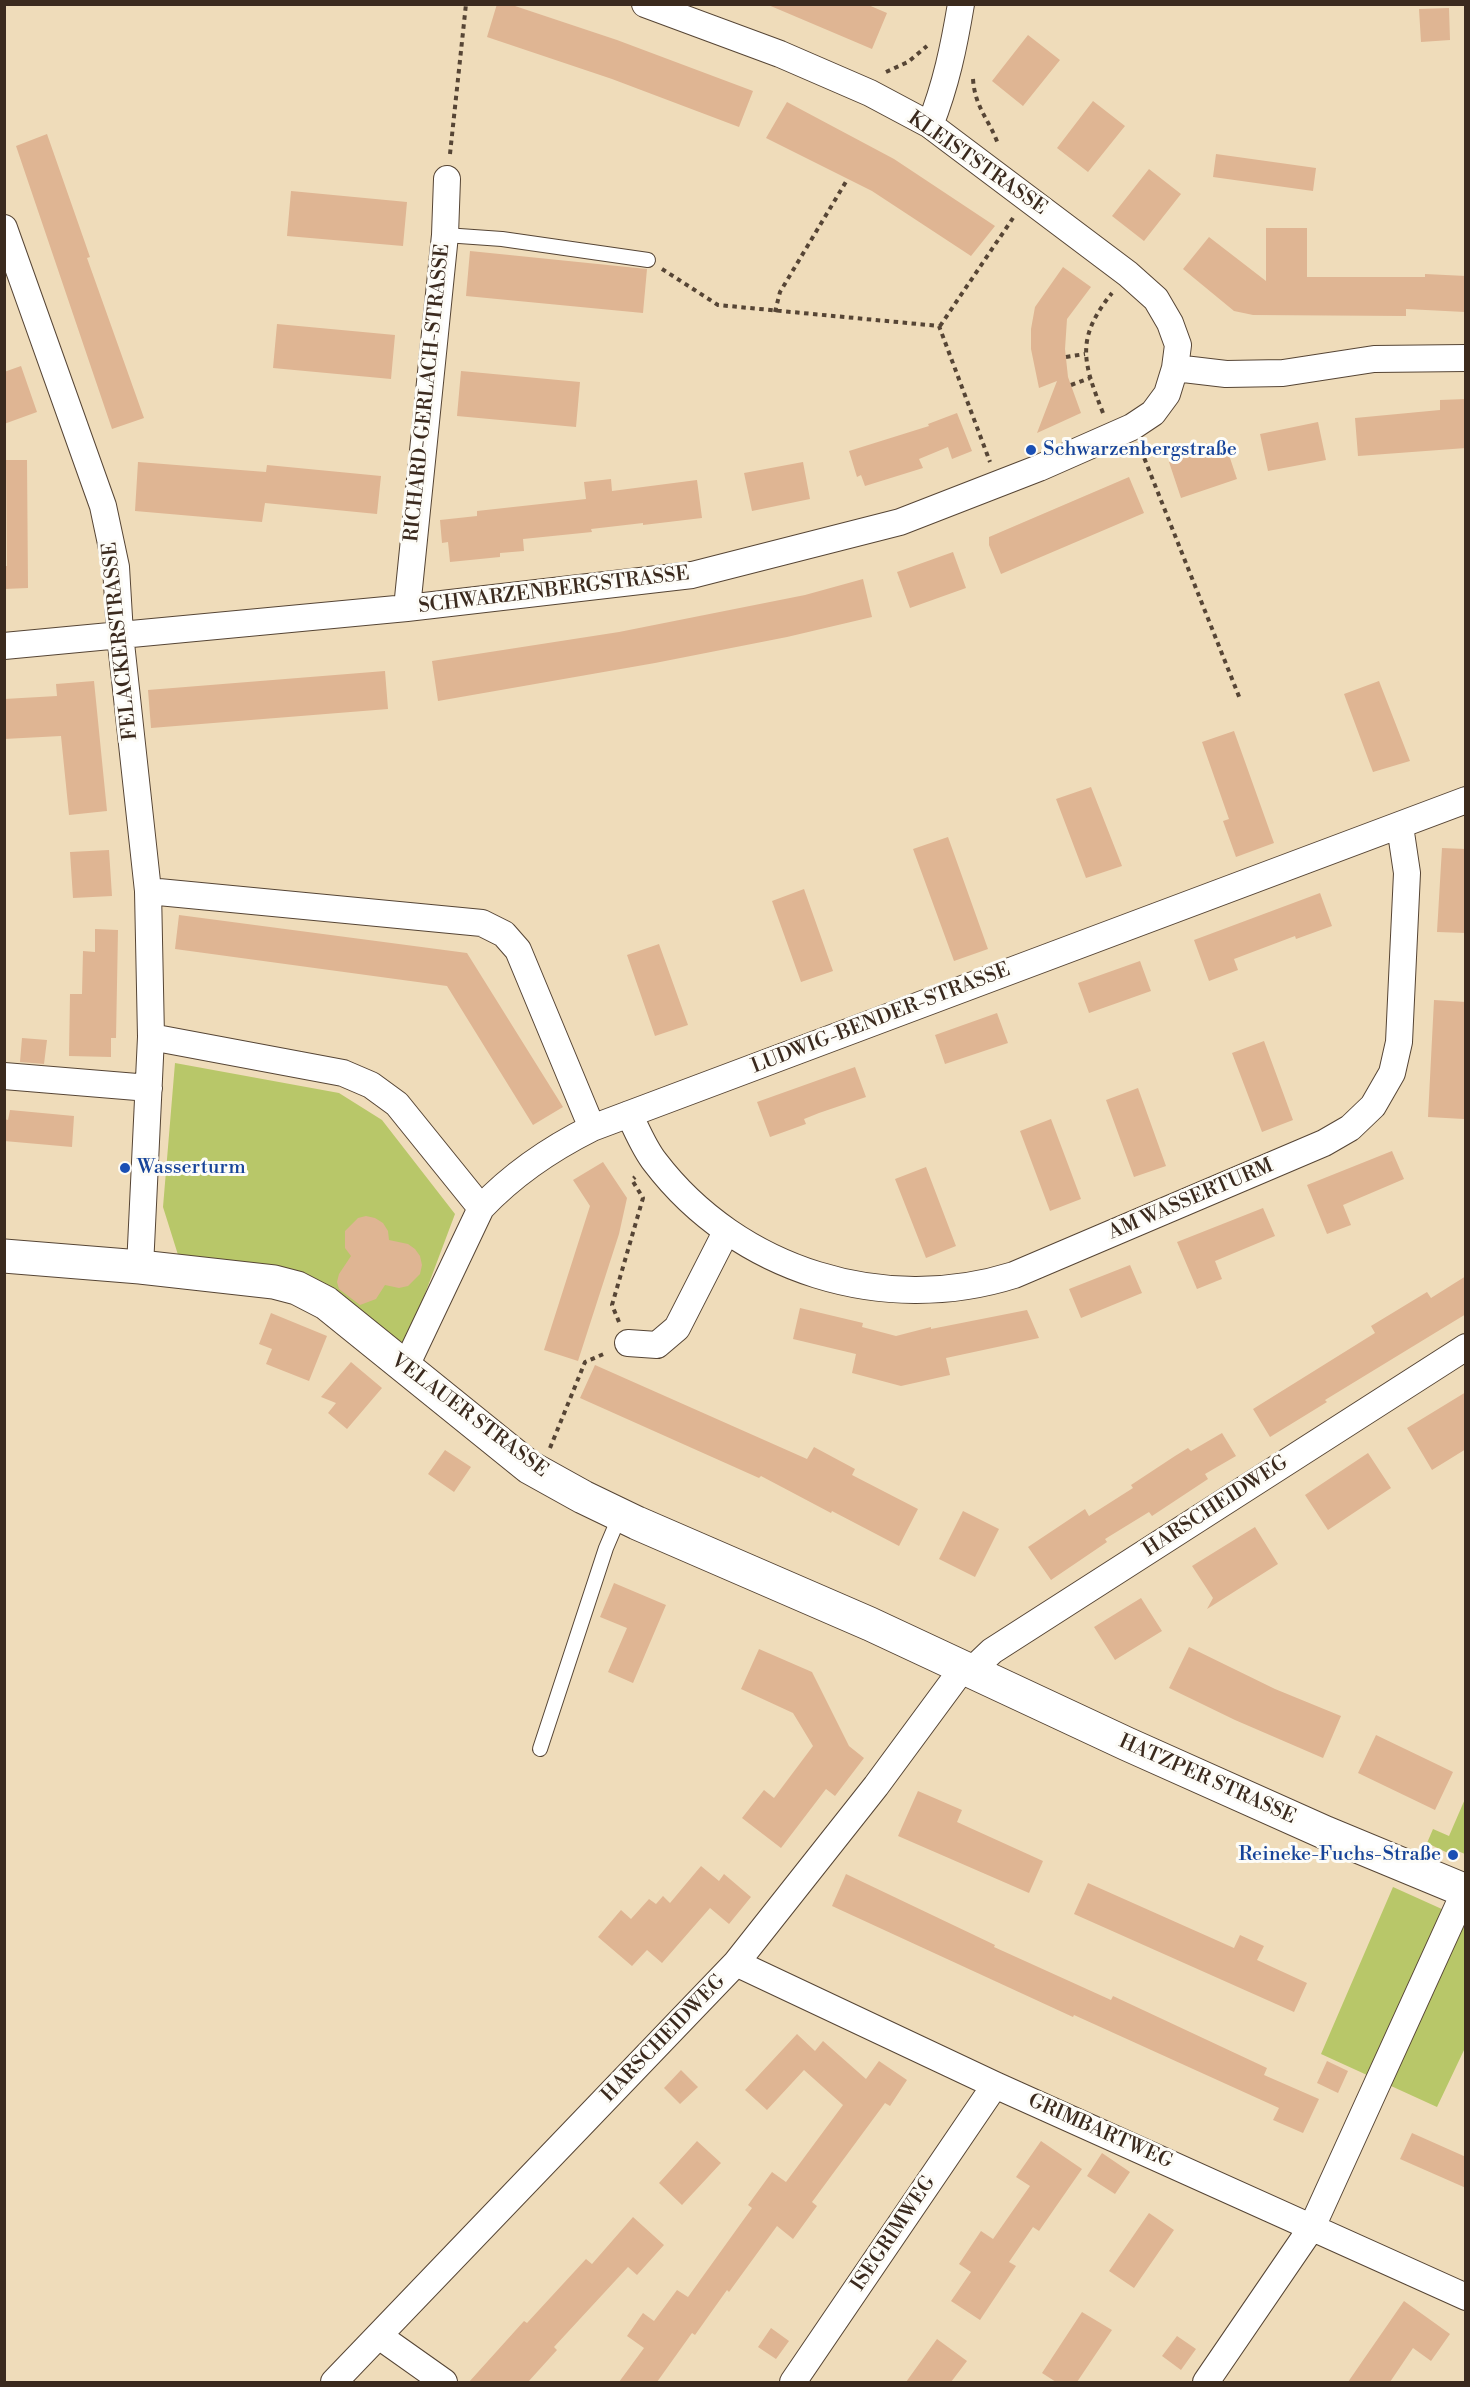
<!DOCTYPE html>
<meta charset="utf-8">
<style>
body{margin:0}
#map{position:relative;width:1470px;height:2387px;overflow:hidden;background:#efdcba;font-family:"Libre Bodoni",serif}
canvas{display:block}
.frame{position:absolute;inset:0;border:6px solid #3b2a1e;pointer-events:none}
</style>
<div id="map">
<canvas width="1470" height="2387"></canvas>
<div class="frame"></div>
</div>
<script>
const ctx = document.querySelector('canvas').getContext('2d');
ctx.lineJoin = 'round';
function fillPath(path, color) { ctx.fillStyle = color; ctx.fill(path, 'evenodd'); }
function stroke(path, color, width, dash) { ctx.strokeStyle = color; ctx.lineWidth = width; ctx.lineCap = dash ? 'butt' : 'round'; ctx.setLineDash(dash || []); ctx.stroke(path); }
function drawText(font, color, halo, rows, align = 'center') {
  ctx.font = font + ' "Libre Bodoni",serif'; ctx.lineWidth = 6; ctx.setLineDash([]); ctx.textBaseline = 'middle'; ctx.strokeStyle = halo; ctx.fillStyle = color; for (const [text, x, y, turn = 0] of rows) {
    ctx.save(); ctx.translate(x, y); ctx.rotate((+turn || 0) * Math.PI / 180); ctx.textAlign = isNaN(turn) ? turn : align; if (halo) ctx.strokeText(text, 0, 0); ctx.fillText(text, 0, 0); ctx.restore();
  }
}
const green = new Path2D(`
 M 175,1063 L 339,1093 L 382,1120 L 455,1214 L 405,1347 L 371,1319 L 293,1269 L 179,1258 L 163,1207 Z
 M 1465,1799 L 1465,1854 L 1453,1849 L 1450,1854 L 1427,1843 L 1433,1829 L 1449,1836 Z
 M 1393,1887 L 1444,1910 L 1465,1929 L 1465,2048 L 1437,2107 L 1321,2054 Z`);
const building = new Path2D(`
 M 497,4 L 509,4 L 617,40 L 753,91 L 739,127 L 612,79 L 487,37 Z
 M 766,4 L 866,4 L 887,13 L 872,49 Z
 M 1449,8 L 1450,40 L 1421,42 L 1419,9 Z
 M 1028,35 L 1060,60 L 1023,106 L 992,81 Z
 M 1093,101 L 1125,126 L 1088,172 L 1057,148 Z
 M 787,102 L 894,159 L 995,226 L 971,256 L 872,191 L 766,138 Z
 M 47,134 L 90,257 L 87,258 L 144,418 L 112,429 L 16,146 Z
 M 1216,154 L 1316,168 L 1313,191 L 1213,177 Z
 M 1149,169 L 1181,194 L 1144,241 L 1112,216 Z
 M 291,191 L 407,202 L 403,246 L 287,236 Z
 M 1266,228 L 1307,228 L 1307,277 L 1425,277 L 1425,274 L 1466,276 L 1465,312 L 1406,309 L 1406,316 L 1253,315 L 1234,311 L 1183,269 L 1209,237 L 1266,281 Z
 M 470,251 L 647,269 L 643,313 L 466,296 Z
 M 1063,267 L 1091,287 L 1067,319 L 1065,349 L 1068,377 L 1081,413 L 1037,433 L 1057,381 L 1039,388 L 1031,349 L 1031,329 L 1035,307 Z
 M 277,324 L 395,335 L 391,379 L 273,368 Z
 M 21,366 L 37,412 L 4,424 L 4,372 Z
 M 461,371 L 580,382 L 576,427 L 457,416 Z
 M 1466,399 L 1466,448 L 1358,456 L 1355,418 L 1440,410 L 1440,400 Z
 M 957,413 L 972,451 L 952,459 L 948,447 L 919,459 L 923,468 L 865,486 L 861,475 L 857,477 L 849,451 L 929,426 L 928,424 Z
 M 1318,422 L 1326,460 L 1268,471 L 1260,434 Z
 M 1225,443 L 1237,479 L 1181,498 L 1169,462 Z
 M 6,460 L 27,460 L 28,588 L 4,589 L 4,566 L 7,566 Z
 M 138,462 L 266,472 L 267,465 L 381,476 L 377,514 L 265,503 L 262,522 L 135,511 Z
 M 803,462 L 810,499 L 752,511 L 744,473 Z
 M 1129,477 L 1144,513 L 1001,574 L 989,545 L 989,537 Z
 M 611,479 L 612,491 L 697,480 L 702,518 L 643,525 L 643,523 L 591,529 L 592,532 L 523,539 L 524,551 L 500,553 L 500,557 L 450,562 L 448,542 L 442,543 L 440,520 L 477,516 L 477,511 L 586,499 L 584,482 Z
 M 953,552 L 966,588 L 910,608 L 897,572 Z
 M 863,579 L 872,617 L 787,637 L 655,663 L 438,701 L 432,661 L 619,632 L 805,595 Z
 M 385,671 L 388,709 L 151,728 L 148,690 Z
 M 94,681 L 107,811 L 69,815 L 61,736 L 4,739 L 4,699 L 57,696 L 56,684 Z
 M 1379,681 L 1410,761 L 1373,772 L 1344,694 Z
 M 1234,731 L 1274,843 L 1236,857 L 1223,821 L 1229,819 L 1202,742 Z
 M 1091,787 L 1122,866 L 1086,878 L 1056,799 Z
 M 948,837 L 988,949 L 954,961 L 913,849 Z
 M 1442,848 L 1466,849 L 1466,933 L 1437,932 Z
 M 109,850 L 112,896 L 73,898 L 70,852 Z
 M 804,889 L 833,971 L 801,982 L 772,901 Z
 M 1320,893 L 1332,926 L 1296,939 L 1295,936 L 1234,959 L 1238,970 L 1209,981 L 1194,940 Z
 M 179,915 L 467,953 L 563,1107 L 533,1125 L 447,986 L 175,949 Z
 M 95,929 L 118,930 L 116,1038 L 111,1038 L 111,1057 L 69,1056 L 70,994 L 82,994 L 83,951 L 95,952 Z
 M 659,944 L 688,1025 L 655,1036 L 627,955 Z
 M 1140,961 L 1151,991 L 1089,1013 L 1078,983 Z
 M 1434,1000 L 1466,1002 L 1464,1119 L 1428,1117 Z
 M 997,1013 L 1008,1043 L 945,1064 L 935,1035 Z
 M 22,1038 L 47,1040 L 44,1064 L 20,1062 Z
 M 1264,1041 L 1293,1120 L 1262,1132 L 1232,1053 Z
 M 855,1067 L 866,1097 L 819,1113 L 804,1119 L 806,1124 L 770,1137 L 757,1102 Z
 M 1138,1088 L 1166,1166 L 1134,1177 L 1106,1100 Z
 M 10,1110 L 74,1116 L 72,1147 L 4,1141 L 4,1119 L 8,1120 Z
 M 1051,1119 L 1081,1199 L 1050,1211 L 1020,1131 Z
 M 1392,1151 L 1404,1179 L 1343,1205 L 1351,1225 L 1327,1234 L 1307,1185 Z
 M 603,1162 L 627,1198 L 619,1234 L 578,1361 L 544,1350 L 590,1206 L 573,1180 Z
 M 926,1167 L 956,1246 L 926,1258 L 895,1179 Z
 M 1263,1208 L 1275,1236 L 1215,1261 L 1222,1279 L 1197,1289 L 1177,1242 Z
 M 366,1216 L 375,1218 L 383,1223 L 388,1231 L 389,1240 L 408,1244 L 415,1249 L 420,1256 L 422,1265 L 420,1274 L 408,1286 L 399,1288 L 385,1285 L 376,1299 L 360,1305 L 339,1289 L 337,1282 L 339,1274 L 351,1256 L 345,1248 L 345,1231 L 358,1218 Z
 M 1130,1265 L 1142,1293 L 1081,1318 L 1069,1289 Z
 M 1466,1276 L 1466,1314 L 1325,1400 L 1327,1402 L 1270,1437 L 1253,1409 L 1375,1333 L 1371,1326 L 1427,1292 L 1431,1298 Z
 M 800,1308 L 863,1323 L 862,1327 L 896,1336 L 931,1327 L 931,1329 L 1027,1310 L 1039,1338 L 946,1358 L 950,1375 L 901,1386 L 852,1373 L 856,1354 L 793,1339 Z
 M 271,1313 L 327,1336 L 309,1381 L 266,1364 L 272,1349 L 259,1344 Z
 M 351,1362 L 382,1388 L 347,1429 L 328,1413 L 336,1403 L 321,1397 Z
 M 595,1365 L 807,1459 L 814,1447 L 855,1469 L 852,1475 L 918,1509 L 899,1546 L 832,1511 L 831,1513 L 761,1476 L 759,1478 L 580,1398 Z
 M 1466,1392 L 1466,1449 L 1432,1470 L 1407,1428 Z
 M 1222,1433 L 1236,1456 L 1205,1474 L 1208,1479 L 1152,1516 L 1149,1512 L 1105,1539 L 1107,1542 L 1051,1580 L 1028,1547 L 1085,1509 L 1089,1516 L 1133,1488 L 1131,1485 L 1175,1456 L 1188,1448 L 1191,1451 Z
 M 445,1450 L 471,1467 L 454,1492 L 428,1474 Z
 M 1368,1453 L 1391,1488 L 1328,1530 L 1305,1495 Z
 M 963,1511 L 999,1529 L 975,1577 L 939,1559 Z
 M 1255,1527 L 1278,1564 L 1207,1609 L 1213,1598 L 1192,1566 Z
 M 614,1583 L 666,1605 L 633,1683 L 608,1672 L 627,1628 L 600,1617 Z
 M 1141,1598 L 1162,1631 L 1115,1660 L 1094,1627 Z
 M 1189,1647 L 1275,1689 L 1341,1716 L 1323,1758 L 1235,1720 L 1169,1688 Z
 M 759,1649 L 812,1672 L 849,1746 L 864,1758 L 835,1796 L 826,1789 L 781,1848 L 742,1818 L 764,1790 L 774,1798 L 813,1746 L 793,1713 L 741,1689 Z
 M 1376,1735 L 1453,1772 L 1435,1810 L 1358,1773 Z
 M 918,1791 L 962,1810 L 957,1822 L 1043,1861 L 1029,1893 L 898,1836 Z
 M 701,1866 L 719,1881 L 724,1874 L 751,1897 L 729,1924 L 710,1908 L 662,1963 L 647,1950 L 632,1966 L 598,1937 L 621,1910 L 631,1919 L 649,1899 L 656,1904 L 663,1896 L 670,1903 Z
 M 846,1874 L 995,1945 L 994,1947 L 1111,2000 L 1113,1996 L 1267,2068 L 1264,2075 L 1319,2099 L 1303,2133 L 1273,2120 L 1279,2108 L 1074,2015 L 1073,2017 L 832,1906 Z
 M 1088,1883 L 1234,1948 L 1240,1935 L 1264,1946 L 1257,1960 L 1307,1983 L 1294,2012 L 1074,1914 Z
 M 797,2034 L 815,2051 L 823,2041 L 866,2079 L 879,2061 L 907,2080 L 890,2106 L 885,2103 L 812,2202 L 817,2206 L 793,2239 L 777,2226 L 729,2292 L 727,2290 L 695,2335 L 692,2333 L 657,2382 L 619,2382 L 644,2348 L 627,2336 L 643,2313 L 654,2321 L 677,2290 L 688,2297 L 752,2208 L 748,2205 L 772,2172 L 786,2182 L 843,2105 L 804,2070 L 767,2110 L 745,2090 Z
 M 1327,2061 L 1348,2071 L 1338,2093 L 1317,2083 Z
 M 681,2070 L 698,2087 L 680,2104 L 664,2088 Z
 M 1412,2133 L 1466,2157 L 1466,2188 L 1400,2159 Z
 M 697,2141 L 721,2163 L 682,2205 L 659,2183 Z
 M 1041,2141 L 1082,2169 L 1039,2231 L 1033,2227 L 1009,2262 L 1016,2266 L 980,2320 L 951,2301 L 971,2272 L 959,2264 L 981,2231 L 993,2239 L 1030,2186 L 1016,2177 Z
 M 1102,2153 L 1130,2172 L 1115,2194 L 1087,2176 Z
 M 1149,2213 L 1174,2230 L 1134,2288 L 1109,2271 Z
 M 633,2217 L 664,2245 L 637,2275 L 628,2267 L 554,2347 L 557,2350 L 528,2382 L 469,2382 L 524,2321 L 527,2323 L 586,2259 L 592,2264 Z
 M 1404,2301 L 1450,2334 L 1431,2361 L 1413,2348 L 1390,2382 L 1348,2382 Z
 M 1082,2312 L 1112,2330 L 1077,2382 L 1056,2382 L 1042,2373 Z
 M 771,2328 L 789,2341 L 776,2359 L 758,2347 Z
 M 1177,2336 L 1196,2349 L 1181,2370 L 1162,2356 Z
 M 937,2339 L 967,2361 L 951,2382 L 906,2382 Z`);
const path = new Path2D(`
 M 886,72 L 908,62 L 927,46
 M 973,79 C 975,108 989,119 998,144
 M 450,154 L 466,4
 M 662,269 L 718,305 L 939,326 L 990,462
 M 775,312 L 780,292 L 847,180
 M 940,326 L 1013,218
 M 1066,357 L 1085,354
 M 1071,385 L 1090,378
 M 1103,413 C 1083,362 1075,339 1112,293
 M 1141,450 L 1240,699
 M 619,1322 L 612,1305 L 643,1198 L 632,1180 L 635,1177
 M 550,1448 L 585,1362 L 606,1353`);
const service = new Path2D(`
 M 445,235 L 502,239 L 648,260
 M 540,1749 L 606,1548 L 620,1515`);
const minor = new Path2D(`
 M 930,125 C 946,85 954,46 961,4
 M 4,228 L 103,506 L 116,567 L 120,634 L 148,891 L 151,1037 L 140,1267
 M 1175,368 L 1226,374 L 1283,373 L 1374,359 L 1466,358
 M 407,608 L 445,235 L 447,179
 M 4,646 L 407,608 L 692,575 L 900,522 L 1039,468 L 1132,427 L 1153,413 L 1167,394 L 1175,368 L 1178,345 L 1170,323 L 1156,299 L 1128,274 L 930,125 L 870,93 L 780,54 L 645,4
 M 148,891 L 482,923 L 504,934 L 518,950 L 592,1128
 M 151,1037 L 343,1073 L 371,1085 L 397,1104 L 481,1208
 M 4,1076 L 149,1088
 M 629,1114 C 637,1130 644,1148 655,1162 C 738,1271 884,1316 1014,1275 L 1324,1143 L 1350,1128 L 1373,1106 L 1392,1073 L 1399,1042 L 1407,873 L 1400,826
 M 628,1343 L 657,1345 L 677,1328 L 726,1232
 M 405,1368 L 481,1208 C 513,1174 550,1149 592,1128 L 1466,800
 M 971,1671 L 992,1651 L 1466,1347
 M 736,1963 L 995,2085 L 1466,2297
 M 379,2336 L 444,2382
 M 334,2382 L 736,1963 L 876,1786 L 963,1668
 M 793,2382 L 995,2085
 M 1206,2382 L 1312,2227 L 1465,1891`);
const secondary = new Path2D(`
 M 4,1256 L 140,1267 L 274,1282 L 297,1288 L 326,1303 L 529,1467 L 583,1497 L 637,1523 L 870,1624 L 1127,1744 L 1326,1833 L 1466,1891`);
const markers = [
 [1031,450,6,"#1a4fb4"],
 [125,1168,6,"#1a4fb4"],
 [1453,1855,6,"#1a4fb4"]
];
const streetNames = [
 ["KLEISTSTRASSE",977,164,35],
 ["RICHARD-GERLACH-STRASSE",428,393,-84],
 ["SCHWARZENBERGSTRASSE",554,591,-7],
 ["FELACKERSTRASSE",121,641,-96],
 ["LUDWIG-BENDER-STRASSE",881,1019,-21],
 ["AM WASSERTURM",1191,1200,-23],
 ["VELAUER STRASSE",469,1416,37],
 ["HARSCHEIDWEG",1216,1507,-33],
 ["HATZPER STRASSE",1207,1780,24],
 ["HARSCHEIDWEG",664,2039,-46],
 ["GRIMBARTWEG",1100,2132,24],
 ["ISEGRIMWEG",894,2234,-56]
];
const transitNames = [
 ["Schwarzenbergstraße",1043,450],
 ["Wasserturm",137,1168],
 ["Reineke-Fuchs-Straße",1441,1855,"right"]
];
fillPath(green, '#b8c769');
fillPath(building, '#dfb593');
stroke(service, '#564535', 16);
stroke(minor, '#564535', 28);
stroke(secondary, '#564535', 35);
stroke(path, '#564535', 4, [4.5, 4.5]);
stroke(service, '#fff', 14);
stroke(minor, '#fff', 26);
stroke(secondary, '#fff', 33);
for (const [x, y, r, color] of markers) { const dot = new Path2D(); dot.arc(x, y, r, 0, 2 * Math.PI); ctx.fillStyle = color; ctx.fill(dot); stroke(dot, '#fdfcf7', 2); }
drawText('20px', '#3b2a1e', '#fdfcf7', streetNames);
drawText('20px', '#164399', '#fdfcf7', transitNames, 'left');
</script>
